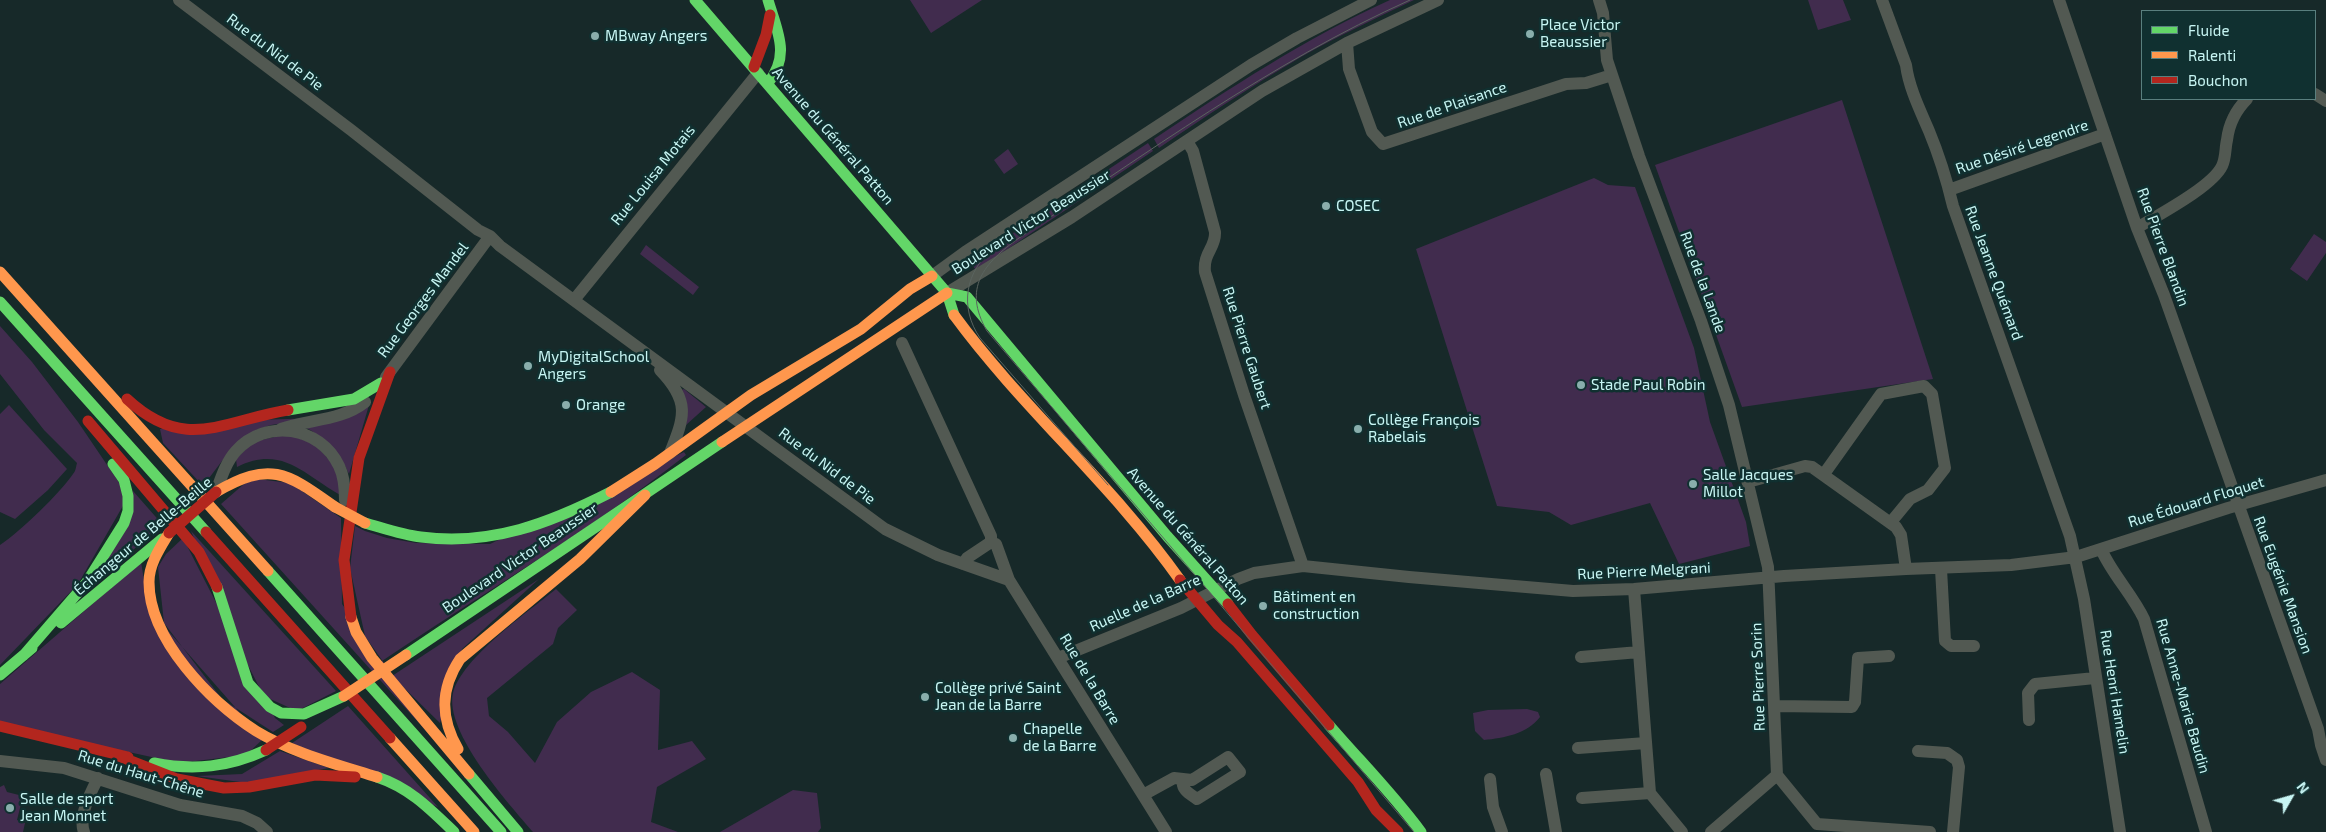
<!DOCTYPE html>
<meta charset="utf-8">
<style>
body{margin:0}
#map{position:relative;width:2326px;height:832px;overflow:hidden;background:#172929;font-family:"Exo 2",sans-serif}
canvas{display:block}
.legend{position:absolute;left:2141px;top:10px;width:175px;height:90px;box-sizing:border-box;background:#103030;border:1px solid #597f7e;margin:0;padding:6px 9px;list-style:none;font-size:15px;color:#c7f5f3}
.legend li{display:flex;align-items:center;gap:10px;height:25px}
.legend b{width:25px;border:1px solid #597f7e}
.north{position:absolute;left:2266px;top:772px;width:50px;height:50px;-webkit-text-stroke:4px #103030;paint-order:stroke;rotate:52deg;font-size:14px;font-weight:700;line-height:20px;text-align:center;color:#c7f5f3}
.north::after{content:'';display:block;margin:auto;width:18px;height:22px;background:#c7f5f3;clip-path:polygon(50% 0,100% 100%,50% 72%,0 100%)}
</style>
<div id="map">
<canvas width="2326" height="832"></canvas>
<ul class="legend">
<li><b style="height:6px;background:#63d668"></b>Fluide</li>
<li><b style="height:6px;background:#ff974d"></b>Ralenti</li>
<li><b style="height:6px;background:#b3261e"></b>Bouchon</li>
</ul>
<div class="north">N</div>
</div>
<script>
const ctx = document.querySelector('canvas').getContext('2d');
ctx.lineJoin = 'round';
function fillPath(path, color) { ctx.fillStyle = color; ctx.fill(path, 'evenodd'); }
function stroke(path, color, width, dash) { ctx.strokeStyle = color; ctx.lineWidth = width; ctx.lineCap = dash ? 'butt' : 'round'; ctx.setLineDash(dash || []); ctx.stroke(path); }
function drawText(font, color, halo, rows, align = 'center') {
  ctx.font = font + ' "Exo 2",sans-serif'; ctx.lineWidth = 5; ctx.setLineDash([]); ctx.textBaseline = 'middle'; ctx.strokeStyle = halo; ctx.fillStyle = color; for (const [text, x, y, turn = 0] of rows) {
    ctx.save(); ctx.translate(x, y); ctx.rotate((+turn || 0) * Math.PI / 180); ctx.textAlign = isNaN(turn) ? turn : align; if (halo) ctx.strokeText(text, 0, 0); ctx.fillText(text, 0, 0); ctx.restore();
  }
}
const green = new Path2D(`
 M 910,0 L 982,0 L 931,33 Z
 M 1390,0 L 1414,0 C 1376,18 1338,36 1301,57 C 1253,85 1206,116 1159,148 L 1154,139 C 1230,88 1306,38 1390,0 Z
 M 1808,0 L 1843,0 L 1851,20 L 1818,30 Z
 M 1842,100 L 1933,379 L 1742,407 L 1655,165 Z
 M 1148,143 L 1153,151 L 978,269 L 975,269 L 973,266 L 986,251 Z
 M 1008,149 L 1018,164 L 1004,174 L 994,160 Z
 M 1594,178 L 1608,185 L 1635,187 L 1694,348 L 1710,422 L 1746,522 L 1750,546 L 1679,564 L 1650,503 L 1571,525 L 1549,512 L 1497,506 L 1416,249 Z
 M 2314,234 L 2326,242 L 2326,253 L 2307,281 L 2290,269 Z
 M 646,245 L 699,287 L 693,295 L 640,254 Z
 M 0,326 L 32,362 L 78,422 L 122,487 L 124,504 L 78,584 L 0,665 L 0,545 C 20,532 60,493 73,474 C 76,471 76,466 77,463 L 44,430 L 0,374 Z
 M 684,389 L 706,407 L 686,425 L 687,415 L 681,390 Z
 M 9,405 L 67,469 L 48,490 L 15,519 L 0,512 L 0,414 Z
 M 369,405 L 349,474 C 340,453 325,438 305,427 Z
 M 316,418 L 271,425 L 256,430 L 222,461 L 203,486 L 163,443 L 160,429 L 258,420 Z
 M 287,434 L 315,444 L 337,469 L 342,496 C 305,476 283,444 237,467 L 236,459 L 253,442 Z
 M 684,452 L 686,455 C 588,532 481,594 379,663 L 367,645 L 350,568 L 355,526 L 365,531 L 387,538 L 416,543 L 490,544 Z
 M 257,479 L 290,483 L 341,518 L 342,604 L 456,764 L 221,504 L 244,484 Z
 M 133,491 L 162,524 L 94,585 Z
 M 191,531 L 336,691 L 297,711 L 259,694 Z
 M 183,538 L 275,718 L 284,725 L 273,732 L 222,699 L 164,623 L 158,567 L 166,554 Z
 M 141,562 L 149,609 L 263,739 L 246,755 L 179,763 L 0,724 L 0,684 Z
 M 539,579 L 462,649 L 440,723 L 392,676 Z
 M 556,589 L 577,610 L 558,628 L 553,644 L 487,698 L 489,716 L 508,732 L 535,763 L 557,722 L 591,692 L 632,672 L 660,690 L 658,750 L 692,741 L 706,759 L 657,787 L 651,822 L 678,832 L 533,832 C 509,804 444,732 453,693 C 462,658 528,612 556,589 Z
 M 348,706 L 438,807 L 292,743 Z
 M 1527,709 L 1538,712 L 1540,717 C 1527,734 1504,738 1484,740 L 1475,731 L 1473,713 L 1488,710 Z
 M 280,751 L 329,768 L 247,783 L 197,776 L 242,774 Z
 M 4,785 L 7,792 L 23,796 L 17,820 L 25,823 L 23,832 L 0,832 L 0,787 Z
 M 793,790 L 817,793 L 821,828 L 818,832 L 720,832 Z`);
const street = new Path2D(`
 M 179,0 L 351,130 L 478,230 L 490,236 L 500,246 L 885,529 L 938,555 L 1009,580
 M 1599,0 L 1603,13 L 1607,60 L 1639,156 L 1701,321 L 1729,405 L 1768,567 L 1777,775
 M 1882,0 L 1906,65 C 1909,88 1920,110 1929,131 C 1939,155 1947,181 1953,206 L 2070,536 L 2084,599 L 2120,832
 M 2059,0 L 2137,228 L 2164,295 L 2318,729 L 2321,745 L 2326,760
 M 1347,43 L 1349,69 L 1372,132 L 1383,144 L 1566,84 L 1586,83 L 1612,75
 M 2315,94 L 2326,101
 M 1187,141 L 1193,151 L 1215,232 C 1216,248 1203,252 1205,272 L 1244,395 L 1303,566
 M 1949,190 L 2105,134
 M 2137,228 C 2158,215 2212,187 2222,166 C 2226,158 2225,148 2227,140 C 2229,123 2235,111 2247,99
 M 932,276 L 965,252 L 1251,65 L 1297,38 L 1371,0
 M 947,293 L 1072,217 L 1262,91 L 1347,43 L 1438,0
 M 574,300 L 758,73
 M 902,343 L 991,536 L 991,542 L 996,544 L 1009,580 L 1166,832
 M 660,370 C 690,401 685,416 670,453
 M 386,377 L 490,236
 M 281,429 C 309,419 341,421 365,402
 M 1824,474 L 1881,394 L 1924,386 L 1932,394 L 1945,468 L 1928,490 L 1910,499 L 1891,522
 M 1748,482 L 1805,466 L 1812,467 L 1896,527 L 1901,535 L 1906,569
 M 216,492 C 221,478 226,462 236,451 C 266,418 320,426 339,466 C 344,476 345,490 345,500
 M 2101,549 C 2112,574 2132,594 2144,619 L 2206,832
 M 963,564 L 967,558 L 991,542
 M 1941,569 L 1945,641 L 1951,646 L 1974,646
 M 1634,589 L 1650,793 L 1682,832
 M 1581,657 L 1639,652
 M 1058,658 L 1181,608 L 1238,579 L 1254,573 L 1303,566 L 1409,577 L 1573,591 L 1634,589 L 1784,576 L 1906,569 L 2011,565 L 2076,557 L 2228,508 L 2326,480
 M 1775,706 L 1852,707 L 1855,702 L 1858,658 L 1889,656
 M 2029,720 L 2028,693 L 2035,684 L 2095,678
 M 1578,748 L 1646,743
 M 1918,751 L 1947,753 L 1957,760 L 1959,767 L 1953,832
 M 0,761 L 64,768 L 180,805 L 242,816 L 257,823 L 267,832
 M 1546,774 L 1556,832
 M 1777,775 L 1817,824
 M 1490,779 L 1493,807 L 1502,832
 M 1143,795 L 1174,778 L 1192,780 L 1228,757 L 1240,772 L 1197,799 C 1190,794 1181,790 1183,780
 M 1582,798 L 1650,793
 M 1817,824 L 1930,832
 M 84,832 C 78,816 91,792 98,778
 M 1711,832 L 1777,775`);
const fast = new Path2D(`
 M 695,0 L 947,293 L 954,315
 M 768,0 C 777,31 791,55 768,83
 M 947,293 L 967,297 L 1167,536 L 1228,604
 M 0,302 L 206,532
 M 288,410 L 354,399 L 381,383
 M 365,523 C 383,528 402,535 421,537 C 492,546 550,523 611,492
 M 268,571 L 501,832
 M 217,587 L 248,683 L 270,707 L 281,713 L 304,714 L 344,696
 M 61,623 L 162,539
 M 406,655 L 722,442
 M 23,656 L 87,582 L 124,523 L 128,511 L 128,496 L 124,480 L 113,464
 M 0,675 L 32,648
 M 1329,725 C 1360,761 1393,794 1421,832
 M 154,763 C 194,771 229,767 266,750
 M 469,774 L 518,832
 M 377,777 C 410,788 430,809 454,832`);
const slow = new Path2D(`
 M 0,272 L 268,571
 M 954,315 C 1023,409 1113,485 1180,580
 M 722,442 L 947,293
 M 216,492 C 271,460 287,473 335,507
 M 611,492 L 655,464 L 751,395 L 861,329 L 910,289 L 932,276
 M 169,533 C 160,548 149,564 149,582 C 149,640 211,702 256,731 C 290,752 339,765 377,777
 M 351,617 L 356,632 L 372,658 L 469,774
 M 390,738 L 474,832
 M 458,749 C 440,718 440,689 460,659 L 580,559 L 645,495`);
const jam = new Path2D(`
 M 754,67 L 766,35 L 770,15
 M 127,399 C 185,453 222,421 288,410
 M 88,421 L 199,552 L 217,587
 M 206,532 L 390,738
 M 1180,580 L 1218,625 L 1237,642 L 1358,782 L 1376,810 L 1398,832
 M 1228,604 L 1252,635 L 1329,725
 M 351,617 L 344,560 L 359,458 L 390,372
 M 0,726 L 128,757
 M 116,755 L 177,779 L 224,788 L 249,787 L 315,775 L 355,777`);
const tram = new Path2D(`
 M 1410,0 C 1270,63 1146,154 1019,238 C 984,263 962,288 987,331 L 1414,832
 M 994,248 C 965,271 959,307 980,338 L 1108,485`);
const slowBridge = new Path2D(`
 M 335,507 L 365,523
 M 344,696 L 406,655`);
const jamBridge = new Path2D(`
 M 169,533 L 216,492
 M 266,750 L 301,727`);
const markers = [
 [1530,34,5,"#89aeac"],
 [595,36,5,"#89aeac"],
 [1326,206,5,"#89aeac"],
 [528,366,5,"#89aeac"],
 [1581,385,5,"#89aeac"],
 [566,405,5,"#89aeac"],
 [1358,429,5,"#89aeac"],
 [1693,484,5,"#89aeac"],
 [1263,606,5,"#89aeac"],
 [925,697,5,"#89aeac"],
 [1013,738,5,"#89aeac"],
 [10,808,5,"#89aeac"]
];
const poiNames = [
 ["Place Victor",1540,25],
 ["Beaussier",1540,42],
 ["MBway Angers",605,36],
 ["COSEC",1336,206],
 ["MyDigitalSchool",538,357],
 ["Angers",538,374],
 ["Stade Paul Robin",1591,385],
 ["Orange",576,405],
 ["Collège François",1368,420],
 ["Rabelais",1368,437],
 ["Salle Jacques",1703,475],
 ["Millot",1703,492],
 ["Bâtiment en",1273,597],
 ["construction",1273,614],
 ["Collège privé Saint",935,688],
 ["Jean de la Barre",935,705],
 ["Chapelle",1023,729],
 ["de la Barre",1023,746],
 ["Salle de sport",20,799],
 ["Jean Monnet",20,816]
];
const streetNames = [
 ["Rue du Nid de Pie",275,52,37],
 ["Rue de Plaisance",1452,105,-19],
 ["Avenue du Général Patton",833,136,49],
 ["Rue Désiré Legendre",2022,147,-19],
 ["Rue Louisa Motais",653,175,-51],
 ["Boulevard Victor Beaussier",1031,222,-32],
 ["Rue Pierre Blandin",2163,247,70],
 ["Rue Jeanne Quémard",1994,273,70],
 ["Rue de la Lande",1703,282,70],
 ["Rue Georges Mandel",423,300,-53],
 ["Rue Pierre Gaubert",1247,348,72],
 ["Rue du Nid de Pie",827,466,37],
 ["Rue Édouard Floquet",2196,502,-17],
 ["Échangeur de Belle-Beille",143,536,-40],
 ["Avenue du Général Patton",1188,536,49],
 ["Boulevard Victor Beaussier",520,558,-34],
 ["Rue Pierre Melgrani",1644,571,-3],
 ["Rue Eugénie Mansion",2283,585,70],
 ["Ruelle de la Barre",1145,603,-24],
 ["Rue Pierre Sorin",1758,677,-92],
 ["Rue de la Barre",1090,679,59],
 ["Rue Henri Hamelin",2115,692,81],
 ["Rue Anne-Marie Baudin",2183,696,74],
 ["Rue du Haut-Chêne",141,774,17]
];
fillPath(green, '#412c4e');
stroke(street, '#525952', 12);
stroke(fast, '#63d668', 11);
stroke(slow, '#ff974d', 11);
stroke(jam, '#b3261e', 11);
stroke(tram, '#5a645f', 1);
stroke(slowBridge, '#ff974d', 11);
stroke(jamBridge, '#b3261e', 11);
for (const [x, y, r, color] of markers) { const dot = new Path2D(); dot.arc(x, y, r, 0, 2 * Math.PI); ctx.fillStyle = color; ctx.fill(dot); stroke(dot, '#103030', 2); }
drawText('15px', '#c7f5f3', '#103030', poiNames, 'left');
drawText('15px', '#c7f5f3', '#103030', streetNames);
</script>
